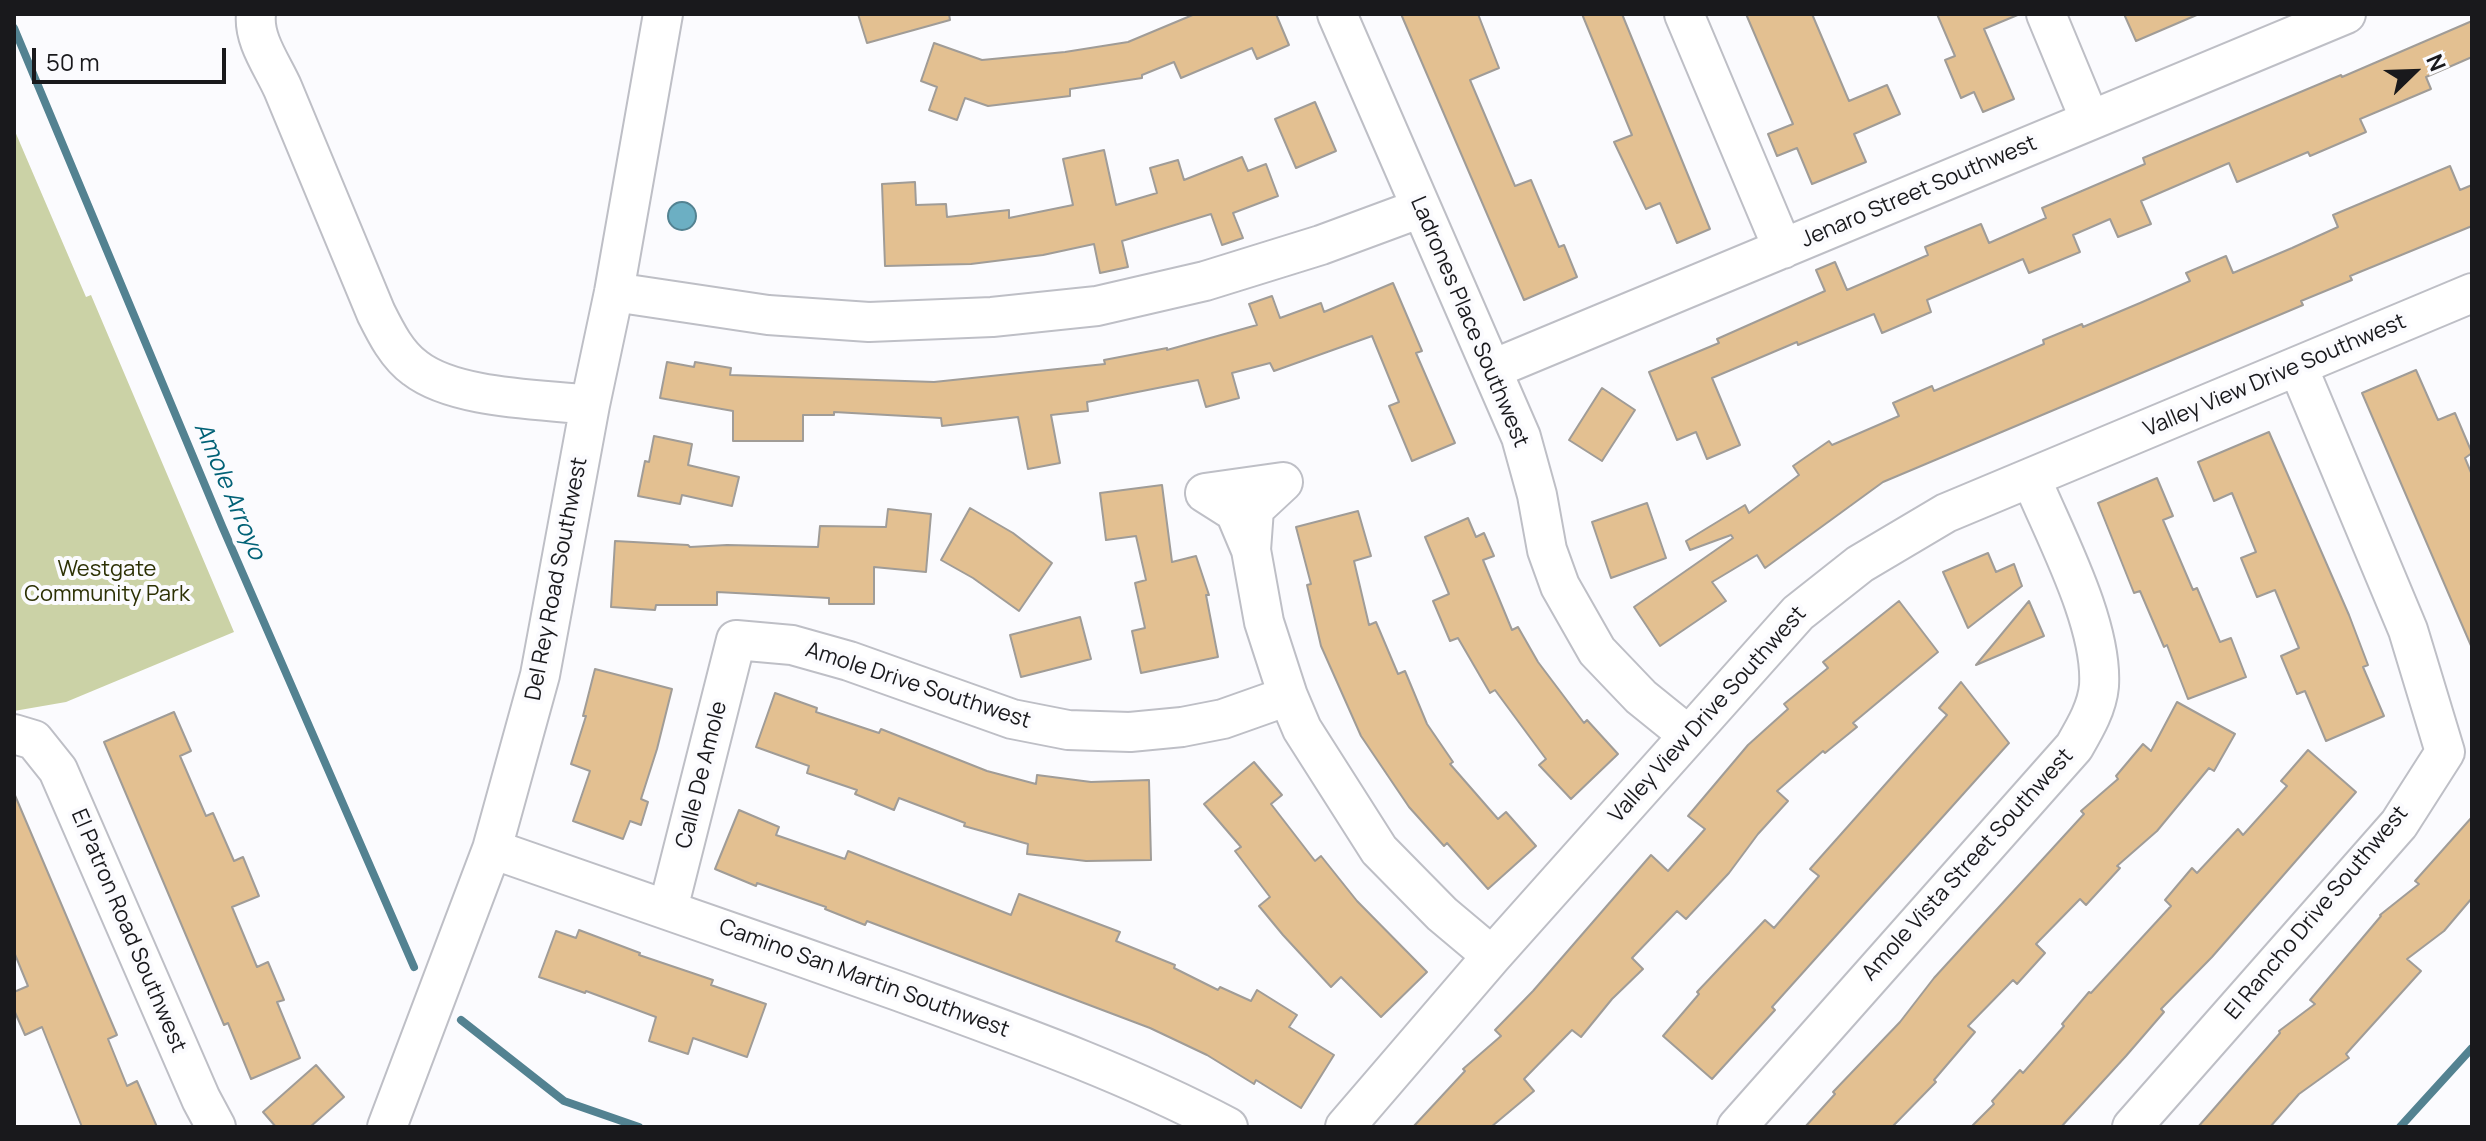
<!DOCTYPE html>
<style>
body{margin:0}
#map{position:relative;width:2486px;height:1141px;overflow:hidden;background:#fbfbfe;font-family:Manrope,sans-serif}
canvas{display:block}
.frame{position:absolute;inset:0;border:16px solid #19191c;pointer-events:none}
.north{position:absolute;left:2374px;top:32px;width:80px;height:80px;-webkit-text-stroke:6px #fbfbfe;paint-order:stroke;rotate:67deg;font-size:22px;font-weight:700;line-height:32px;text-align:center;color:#19191c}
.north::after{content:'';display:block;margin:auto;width:28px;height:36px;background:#19191c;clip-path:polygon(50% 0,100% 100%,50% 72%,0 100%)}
.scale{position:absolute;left:32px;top:48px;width:194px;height:36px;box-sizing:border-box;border:4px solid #19191c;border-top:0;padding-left:10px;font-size:24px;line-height:28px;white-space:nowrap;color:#19191c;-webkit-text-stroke:6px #fbfbfe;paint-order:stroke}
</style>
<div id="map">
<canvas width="2486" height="1141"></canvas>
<div class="frame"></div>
<div class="north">N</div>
<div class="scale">50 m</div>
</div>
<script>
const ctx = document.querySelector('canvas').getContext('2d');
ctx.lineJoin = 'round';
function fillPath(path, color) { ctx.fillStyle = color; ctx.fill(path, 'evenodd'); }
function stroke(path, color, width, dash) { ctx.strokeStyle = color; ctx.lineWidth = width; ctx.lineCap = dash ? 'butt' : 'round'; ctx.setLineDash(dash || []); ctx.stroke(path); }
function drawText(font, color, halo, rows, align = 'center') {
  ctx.font = font + ' Manrope,sans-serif'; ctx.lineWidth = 8; ctx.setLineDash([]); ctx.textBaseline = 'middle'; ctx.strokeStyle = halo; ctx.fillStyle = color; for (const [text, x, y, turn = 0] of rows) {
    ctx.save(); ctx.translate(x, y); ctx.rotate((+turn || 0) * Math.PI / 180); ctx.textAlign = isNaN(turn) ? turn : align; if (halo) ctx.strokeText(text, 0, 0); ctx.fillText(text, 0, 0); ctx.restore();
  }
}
const green = new Path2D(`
 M 14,129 L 86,297 L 91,295 L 234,632 L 66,702 L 14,711 Z`);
const water = new Path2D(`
 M668 216a14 14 0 1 1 28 0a14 14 0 1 1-28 0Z`);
const stream = new Path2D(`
 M 14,28 L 222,526 L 414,967
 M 461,1020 L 564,1101 L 639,1127
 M 2400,1127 L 2472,1048`);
const building = new Path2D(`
 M 858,14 L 949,14 L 950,20 L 867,43 Z
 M 1195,14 L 1276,14 L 1289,45 L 1257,59 L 1252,48 L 1181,78 L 1174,62 L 1142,75 L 1142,78 L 1070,89 L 1070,96 L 988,106 L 965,98 L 957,120 L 929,110 L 937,87 L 921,81 L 934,43 L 982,60 L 1065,52 L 1128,42 Z
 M 1401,14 L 1478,14 L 1499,68 L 1470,80 L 1515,186 L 1531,180 L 1559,247 L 1564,245 L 1577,277 L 1524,300 Z
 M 1582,14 L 1622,14 L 1710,229 L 1677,243 L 1660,203 L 1646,209 L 1614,142 L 1632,135 Z
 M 1746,14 L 1812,14 L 1849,101 L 1887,85 L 1900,114 L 1854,134 L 1866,162 L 1812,184 L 1797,148 L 1777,156 L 1768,134 L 1793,124 Z
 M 1937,14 L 2020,14 L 1984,29 L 2014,99 L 1983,112 L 1974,92 L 1961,98 L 1945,60 L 1955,56 Z
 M 2124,14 L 2199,14 L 2136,41 Z
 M 2472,21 L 2472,57 L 2426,77 L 2431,89 L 2360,119 L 2366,132 L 2310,156 L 2308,152 L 2237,182 L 2229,163 L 2141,201 L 2151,224 L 2118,237 L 2110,219 L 2073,235 L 2080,252 L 2029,273 L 2023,259 L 1927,300 L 1931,312 L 1882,333 L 1874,314 L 1798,345 L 1797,342 L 1712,378 L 1740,445 L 1707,459 L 1696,432 L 1677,440 L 1649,372 L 1719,343 L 1717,339 L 1825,291 L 1816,270 L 1835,262 L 1847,290 L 1928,255 L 1925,247 L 1981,224 L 1989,243 L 2046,218 L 2042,208 L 2145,164 L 2143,158 L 2341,75 L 2342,77 Z
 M 1315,102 L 1336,151 L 1296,168 L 1275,119 Z
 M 1104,150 L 1116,205 L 1157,193 L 1150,168 L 1178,160 L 1184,180 L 1242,157 L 1248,171 L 1266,164 L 1278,196 L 1233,213 L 1243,238 L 1222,245 L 1211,214 L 1122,241 L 1128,267 L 1100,273 L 1094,244 L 1043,255 L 971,264 L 885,266 L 882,184 L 915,182 L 916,205 L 946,204 L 947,217 L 1009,210 L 1009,218 L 1073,205 L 1063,159 Z
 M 2450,166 L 2460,190 L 2472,185 L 2472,226 L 2350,276 L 2352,280 L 2301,301 L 2303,305 L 1883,482 L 1765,568 L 1757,555 L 1712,582 L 1726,601 L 1660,646 L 1634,607 L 1733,538 L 1731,535 L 1690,550 L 1686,541 L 1745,505 L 1749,513 L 1799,475 L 1793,466 L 1829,441 L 1832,445 L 1899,416 L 1893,403 L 1932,386 L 1934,391 L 2044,344 L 2043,340 L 2082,324 L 2083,327 L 2140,303 L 2190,281 L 2186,273 L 2226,256 L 2233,273 L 2292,248 L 2338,227 L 2333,215 Z
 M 1393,283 L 1422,351 L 1416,353 L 1455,443 L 1412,461 L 1389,406 L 1399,402 L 1372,336 L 1274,371 L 1270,363 L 1232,373 L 1239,398 L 1206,407 L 1198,380 L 1087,402 L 1088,411 L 1051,415 L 1060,463 L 1028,469 L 1018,417 L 942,426 L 941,418 L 834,412 L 834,415 L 803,415 L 803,441 L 733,441 L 733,411 L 660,398 L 667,362 L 694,367 L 695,362 L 731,368 L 730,375 L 934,382 L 1105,364 L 1104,360 L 1167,348 L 1167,350 L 1257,325 L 1249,304 L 1272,296 L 1280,318 L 1321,303 L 1324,312 Z
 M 2416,370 L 2438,420 L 2455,413 L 2472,453 L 2465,458 L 2472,475 L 2472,648 L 2362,393 Z
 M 1602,388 L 1635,410 L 1602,461 L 1569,440 Z
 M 2269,432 L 2349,615 L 2368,665 L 2363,667 L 2384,716 L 2326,741 L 2305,691 L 2297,694 L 2281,656 L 2299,648 L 2275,590 L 2257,597 L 2241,558 L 2256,552 L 2232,493 L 2214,501 L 2198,462 Z
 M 654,436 L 692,444 L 688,465 L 739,477 L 732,506 L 682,495 L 680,504 L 638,496 L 645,461 L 649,462 Z
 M 2157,478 L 2173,516 L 2163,520 L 2193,590 L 2197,588 L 2220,642 L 2231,638 L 2246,677 L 2188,699 L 2167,645 L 2164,647 L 2140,591 L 2134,593 L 2098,503 Z
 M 1162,485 L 1172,562 L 1196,556 L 1209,595 L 1206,595 L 1218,657 L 1141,673 L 1132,631 L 1145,628 L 1135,583 L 1146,580 L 1136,536 L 1106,540 L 1100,493 Z
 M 1647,503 L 1666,558 L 1611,578 L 1592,522 Z
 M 970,508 L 1013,533 L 1052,563 L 1019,611 L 973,578 L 941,560 Z
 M 888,509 L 931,514 L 926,572 L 874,567 L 874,604 L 829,604 L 829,598 L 717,592 L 717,605 L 656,605 L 655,610 L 611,607 L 615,541 L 688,545 L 690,547 L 727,545 L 818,547 L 820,526 L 886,527 Z
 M 1358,511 L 1371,556 L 1354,561 L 1369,625 L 1376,622 L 1398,674 L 1405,671 L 1427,724 L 1453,762 L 1450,764 L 1498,819 L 1506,812 L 1536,846 L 1488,889 L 1447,843 L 1444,846 L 1409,807 L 1361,736 L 1321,646 L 1307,585 L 1311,584 L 1296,527 Z
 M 1468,518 L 1476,537 L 1484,533 L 1494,556 L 1483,560 L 1512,630 L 1518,627 L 1538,662 L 1584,723 L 1587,720 L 1618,754 L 1571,799 L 1539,765 L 1546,759 L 1495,690 L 1490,693 L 1458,638 L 1450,641 L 1433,601 L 1449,594 L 1425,537 Z
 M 1988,553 L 1996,572 L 2014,564 L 2022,586 L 1968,628 L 1943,572 Z
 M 1899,601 L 1938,652 L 1853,723 L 1857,727 L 1825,753 L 1823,751 L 1777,791 L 1788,801 L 1758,834 L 1729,873 L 1686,919 L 1677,911 L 1632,958 L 1643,969 L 1612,999 L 1581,1037 L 1572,1030 L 1524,1079 L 1534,1091 L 1491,1127 L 1413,1127 L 1465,1071 L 1463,1069 L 1501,1036 L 1495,1030 L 1533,991 L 1651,855 L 1668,871 L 1705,829 L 1688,816 L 1748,745 L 1788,709 L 1784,704 L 1828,668 L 1823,662 Z
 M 2029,601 L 2044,636 L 1976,665 Z
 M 1080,617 L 1091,659 L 1021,677 L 1010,635 Z
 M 595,669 L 672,689 L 657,749 L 641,799 L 648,802 L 641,825 L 630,821 L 623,839 L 573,821 L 590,771 L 571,764 L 586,716 L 583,716 Z
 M 1961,682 L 2009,743 L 1772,1007 L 1775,1010 L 1712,1079 L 1663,1036 L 1699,994 L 1697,992 L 1765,920 L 1774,928 L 1819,876 L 1810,869 L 1947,715 L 1939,708 Z
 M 775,693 L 817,708 L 816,712 L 879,733 L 881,729 L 987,771 L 1036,784 L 1037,775 L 1091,782 L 1149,780 L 1151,860 L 1086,861 L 1027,854 L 1028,844 L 964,826 L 965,823 L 899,798 L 894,810 L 855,794 L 857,790 L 807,773 L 809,766 L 756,747 Z
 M 2177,702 L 2235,734 L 2214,771 L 2209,768 L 2157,831 L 2117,866 L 2120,868 L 2086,905 L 2080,899 L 2036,944 L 2045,953 L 2017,984 L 2013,980 L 1968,1026 L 1975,1032 L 1934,1080 L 1936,1082 L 1892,1127 L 1805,1127 L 1835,1094 L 1833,1092 L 1900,1022 L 1934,978 L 2084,814 L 2081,811 L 2118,779 L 2116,776 L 2143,744 L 2151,751 Z
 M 174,712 L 191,751 L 180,756 L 206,816 L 213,813 L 234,861 L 243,857 L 259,896 L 232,907 L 257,967 L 268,962 L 284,1000 L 277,1002 L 300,1058 L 251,1079 L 228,1023 L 224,1025 L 104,742 Z
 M 2308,750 L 2356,792 L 2212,957 L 2161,1009 L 2164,1012 L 2126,1056 L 2061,1127 L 1971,1127 L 1994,1104 L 1992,1101 L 2020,1070 L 2023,1073 L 2064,1026 L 2062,1024 L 2089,992 L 2091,993 L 2171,906 L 2165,900 L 2192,868 L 2197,873 L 2238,829 L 2243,835 L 2287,786 L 2281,781 Z
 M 1254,762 L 1282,795 L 1271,804 L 1315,861 L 1321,856 L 1357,901 L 1427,972 L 1381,1017 L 1341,977 L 1331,987 L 1283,935 L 1259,906 L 1270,897 L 1235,851 L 1241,847 L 1204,804 Z
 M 14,793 L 117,1035 L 108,1039 L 127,1086 L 137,1081 L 157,1127 L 82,1127 L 42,1027 L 25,1035 L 14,1010 L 14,992 L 28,986 L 14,952 Z
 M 739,810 L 779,827 L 776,835 L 845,859 L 848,851 L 1011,915 L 1019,894 L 1120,932 L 1116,941 L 1175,965 L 1174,968 L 1218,990 L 1220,987 L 1251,1001 L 1257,990 L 1297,1015 L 1289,1027 L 1334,1055 L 1301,1108 L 1256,1080 L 1254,1084 L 1207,1055 L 1150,1028 L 867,921 L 865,925 L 825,909 L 826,907 L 757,883 L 756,886 L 715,869 Z
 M 2472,817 L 2472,898 L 2444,931 L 2407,959 L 2421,971 L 2346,1054 L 2349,1058 L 2299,1094 L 2270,1127 L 2198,1127 L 2280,1033 L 2279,1031 L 2315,1004 L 2310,1000 L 2381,916 L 2380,915 L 2419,884 L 2415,881 Z
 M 579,930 L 640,953 L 639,955 L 713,980 L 711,985 L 766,1004 L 747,1057 L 693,1038 L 688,1054 L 649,1041 L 656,1017 L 586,991 L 585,993 L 539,977 L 556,931 L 576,938 Z
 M 316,1065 L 344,1097 L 310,1127 L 276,1127 L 263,1112 Z`);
const minor = new Path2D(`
 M 256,14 C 253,40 273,66 283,89 C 314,164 345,238 376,313 C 386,333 397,355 415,368 C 455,399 540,399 590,405
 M 1337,14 L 1521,437 L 1537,495 L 1547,550 L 1560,586 L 1597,651 L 1641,697 L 1688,735
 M 1684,14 L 1783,249
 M 2046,14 L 2090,120
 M 614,292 L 768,315 L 869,322 L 992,317 L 1097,306 L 1205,281 L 1321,245 L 1421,208
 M 1493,369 L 2346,14
 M 1251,550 L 1254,509 L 1283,482 L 1205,493 L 1235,512 L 1251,550 L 1264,622 L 1288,696 L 1302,729 L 1379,850 L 1442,914 L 1492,956
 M 14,734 L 34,740 L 58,770 L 201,1099 L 216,1127
 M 492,849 C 628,896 763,943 898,991 C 1010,1032 1122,1071 1228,1127
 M 668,909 L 736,640 L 792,645 L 849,661 L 1012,719 L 1068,730 L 1130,732 L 1182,727 L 1223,719 L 1288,696
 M 387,1127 L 492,849 L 540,675 L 590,405 L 614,292 L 663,14
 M 1345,1127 L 1492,956 L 1798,613 L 1860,564 L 1946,513 L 2472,293
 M 1737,1127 L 2074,747 C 2085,728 2097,708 2099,686 C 2103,624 2055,536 2031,478
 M 2132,1127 L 2399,824 L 2445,752 L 2408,630 L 2298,367`);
const streetNames = [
 ["Jenaro Street Southwest",1919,192,-23],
 ["Ladrones Place Southwest",1469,322,67],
 ["Valley View Drive Southwest",2275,376,-23],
 ["Del Rey Road Southwest",557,579,-79],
 ["Amole Drive Southwest",918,686,18],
 ["Valley View Drive Southwest",1708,715,-48],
 ["Calle De Amole",702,775,-76],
 ["Amole Vista Street Southwest",1968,865,-48],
 ["El Rancho Drive Southwest",2317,913,-50],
 ["El Patron Road Southwest",128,931,67],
 ["Camino San Martin Southwest",864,979,20]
];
const parkNames = [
 ["Westgate",107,570],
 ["Community Park",107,595]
];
const waterNames = [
 ["Amole Arroyo",229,491,67]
];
fillPath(green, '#cbd2a6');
fillPath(water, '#6cafc3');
stroke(water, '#538291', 2);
stroke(stream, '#538291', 8);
fillPath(building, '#e3c091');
stroke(building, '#a09c97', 2);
stroke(minor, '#bebfc6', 42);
stroke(minor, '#fff', 38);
drawText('22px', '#19191c', '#fbfbfe', streetNames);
drawText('22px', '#2c3004', '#fbfbfe', parkNames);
drawText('italic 24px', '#006176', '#fbfbfe', waterNames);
</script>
